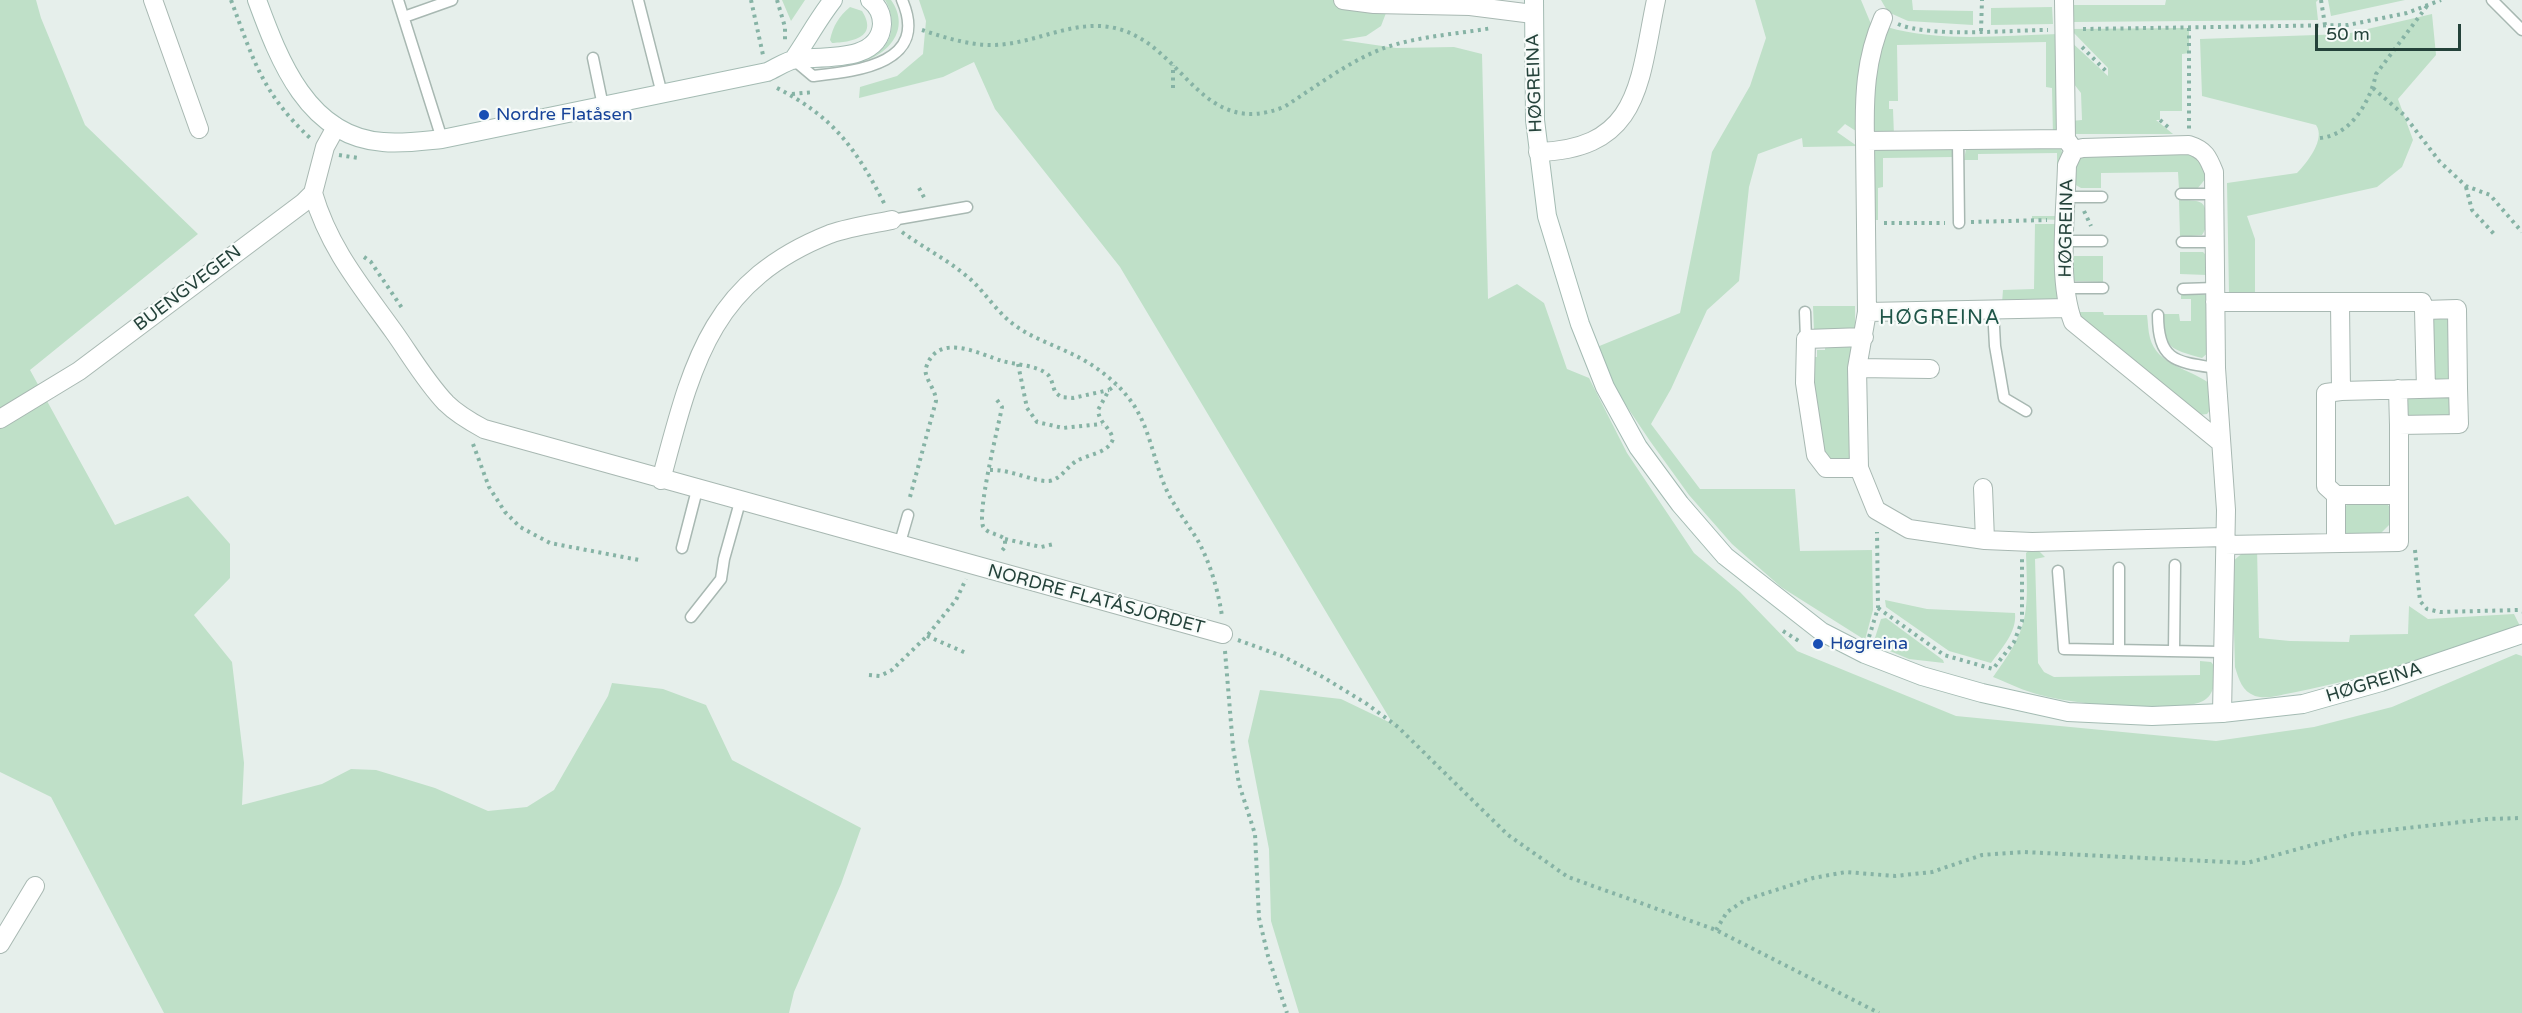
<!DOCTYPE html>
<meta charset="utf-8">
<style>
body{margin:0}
#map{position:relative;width:2522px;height:1013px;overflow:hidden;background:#e6efeb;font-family:"Varela Round",sans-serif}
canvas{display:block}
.scale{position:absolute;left:2315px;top:24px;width:146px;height:27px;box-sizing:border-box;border:3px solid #24423a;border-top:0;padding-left:8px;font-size:18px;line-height:21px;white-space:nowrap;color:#24423a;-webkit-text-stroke:4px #f7fbf9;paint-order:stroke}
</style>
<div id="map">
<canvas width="2522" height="1013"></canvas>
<div class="scale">50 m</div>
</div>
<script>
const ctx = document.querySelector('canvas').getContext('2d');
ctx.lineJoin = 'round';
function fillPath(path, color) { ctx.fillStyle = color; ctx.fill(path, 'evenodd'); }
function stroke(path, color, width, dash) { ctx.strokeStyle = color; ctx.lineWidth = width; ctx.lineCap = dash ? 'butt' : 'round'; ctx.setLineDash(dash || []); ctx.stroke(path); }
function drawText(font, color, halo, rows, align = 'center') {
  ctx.font = font + ' "Varela Round",sans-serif'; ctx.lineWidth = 4.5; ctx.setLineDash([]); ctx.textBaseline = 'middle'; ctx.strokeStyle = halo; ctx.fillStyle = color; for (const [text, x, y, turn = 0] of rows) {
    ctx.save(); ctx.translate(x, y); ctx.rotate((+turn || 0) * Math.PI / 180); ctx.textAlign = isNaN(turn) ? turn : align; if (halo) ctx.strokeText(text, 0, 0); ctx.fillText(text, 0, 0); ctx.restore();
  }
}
const green = new Path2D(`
 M 0,0 L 36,0 L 41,18 L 85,125 L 198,234 L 30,370 L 115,525 L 188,496 L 230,544 L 230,578 L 194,615 L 232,662 L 244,763 L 242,805 L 322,784 L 351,769 L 376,770 L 435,788 L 488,811 L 527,807 L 554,790 L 608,696 L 612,683 L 663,689 L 706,705 L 732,760 L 861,828 L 841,884 L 794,992 L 789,1013 L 164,1013 L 51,797 L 0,772 Z
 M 782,0 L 805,0 L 791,21 Z
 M 885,0 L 891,0 C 912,30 887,57 857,63 C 862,60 872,58 878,53 C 895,40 895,16 885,0 Z
 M 919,0 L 1391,0 L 1381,26 L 1366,36 L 1341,40 L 1396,48 L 1454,47 L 1482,54 L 1488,299 L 1517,284 L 1544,303 L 1567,369 L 1589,378 L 1627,453 L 1694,553 L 1740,592 L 1797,651 L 1956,716 L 2216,741 L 2314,727 L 2392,707 L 2516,654 L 2522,656 L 2522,1013 L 1299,1013 L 1271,921 L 1269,849 L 1248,741 L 1260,690 L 1341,699 L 1393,724 L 1120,267 L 995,109 L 974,62 L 943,77 L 859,98 L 860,87 L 897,76 L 923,54 L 926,21 Z
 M 1755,0 L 1861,0 L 1871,24 L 1859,133 L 1845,124 L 1837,132 L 1857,146 L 1803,147 L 1802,138 L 1758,154 L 1749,187 L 1739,281 L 1707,310 L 1671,389 L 1651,424 L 1700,489 L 1795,489 L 1800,551 L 1872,550 L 1873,610 L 1865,640 L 1781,587 L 1732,544 L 1689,495 L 1650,441 L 1611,383 L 1597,347 L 1680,313 L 1712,152 L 1750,86 L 1766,38 Z
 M 1881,0 L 1912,0 L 1913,10 L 1973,11 L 1973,25 L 1908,21 L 1888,12 Z
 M 2166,0 L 2318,0 L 2316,2 L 2318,20 L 2071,22 L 2070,5 L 2165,5 Z
 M 2328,0 L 2405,0 L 2331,16 Z
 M 850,7 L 862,11 C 879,38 851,42 832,43 L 830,40 C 833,26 839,16 850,7 Z
 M 2052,7 L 2053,24 L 1991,25 L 1991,8 Z
 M 2432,14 L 2436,55 L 2398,99 L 2413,140 L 2402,167 L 2377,187 L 2247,216 L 2255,239 L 2255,294 L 2229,294 L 2227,183 L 2297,173 C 2307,163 2326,139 2316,125 L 2202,96 L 2200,39 L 2346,34 Z
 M 1887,27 C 1941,43 2003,35 2059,34 L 2060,136 L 2053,136 L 2052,88 L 2046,87 L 2046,42 L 1897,45 L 1898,101 L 1889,101 L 1889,109 L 1893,109 L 1894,136 L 1871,136 L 1869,97 Z
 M 2189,28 L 2189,53 L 2182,54 L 2182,111 L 2160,111 L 2160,120 L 2156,120 L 2173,134 L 2076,134 L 2071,130 L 2070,121 L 2082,120 L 2081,93 L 2070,79 L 2068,39 L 2108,76 L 2108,68 L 2070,29 Z
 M 2060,147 L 2062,152 L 2061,220 L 2032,219 L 2032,216 L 2057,216 L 2057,153 L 1978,154 L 1978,160 L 1964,160 L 1966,149 Z
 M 1952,149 L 1953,157 L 1883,158 L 1883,187 L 1878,188 L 1878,220 L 1870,220 L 1869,150 Z
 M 2189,154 C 2200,158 2204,167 2206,178 L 2198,188 L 2179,189 L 2178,172 L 2101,173 L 2101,188 L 2081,188 L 2074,184 L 2073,172 L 2079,158 L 2085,156 Z
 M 2179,200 C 2198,201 2207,198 2206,220 C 2206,227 2206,229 2202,235 L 2180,237 Z
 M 2035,224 L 2061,224 L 2062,303 L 2002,303 L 2003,290 L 2034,289 Z
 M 2180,252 L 2203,252 L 2206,255 L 2207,275 L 2180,274 Z
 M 2070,256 L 2103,256 L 2103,282 L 2074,281 L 2070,277 Z
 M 2181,294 L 2207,295 L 2210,351 L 2202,358 C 2170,349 2164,349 2163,314 L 2179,314 L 2180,321 L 2191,321 L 2191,299 L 2181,299 Z
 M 1813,306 L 1855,306 L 1855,330 L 1814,331 Z
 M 2075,312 L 2103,312 L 2104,315 L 2147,315 C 2148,322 2148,331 2150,338 C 2157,365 2190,369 2209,383 L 2211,409 L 2207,414 L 2199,415 Z
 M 2428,316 L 2452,316 L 2454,381 L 2430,381 Z
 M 1825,344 L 1851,344 L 1852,459 L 1827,460 L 1821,452 L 1810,357 L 1817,357 L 1817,350 L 1825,350 Z
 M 2454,394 L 2455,420 L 2407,421 L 2403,395 Z
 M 2378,496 L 2391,508 L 2391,523 L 2379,535 L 2345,535 L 2345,507 L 2354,497 Z
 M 2034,546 L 2045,557 L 2035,559 L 2038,663 L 2044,672 L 2054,677 L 2200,675 L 2200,661 L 2211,662 L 2216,668 C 2215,680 2215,695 2203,701 C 2174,715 2072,704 2040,695 C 2024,691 2008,683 1993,677 C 2030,627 2028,614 2026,553 Z
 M 2257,548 L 2259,638 L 2290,641 L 2349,642 L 2350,635 L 2408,634 L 2409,606 L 2428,619 L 2514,614 L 2520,626 C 2446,650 2373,677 2296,692 C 2283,694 2268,700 2255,696 C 2242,691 2239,680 2235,667 L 2232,562 L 2246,550 Z
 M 1885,600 L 1927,609 L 2015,613 C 2017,632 2002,648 1991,663 L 1949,651 L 1886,607 Z
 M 1886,618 L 1943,660 L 1944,663 L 1909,659 L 1873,644 L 1881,619 Z`);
const path = new Path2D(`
 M 231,0 C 253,59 262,93 310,138
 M 751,0 L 763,55
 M 777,0 L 785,27 L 785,40
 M 2321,0 L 2325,25
 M 1898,24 C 1931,38 2009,30 2048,30
 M 2189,28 L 2189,129
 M 2083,29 L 2348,25 L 2407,13 L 2441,0
 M 922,30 C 949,39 978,48 1006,44 C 1046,39 1081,17 1122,30 C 1186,51 1202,139 1284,107 C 1317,86 1350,60 1387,47 C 1421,36 1457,34 1492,28
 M 1981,31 L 1982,0
 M 2082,47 L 2108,73
 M 777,88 C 834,117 857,150 885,205
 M 1173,88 L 1173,65
 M 2373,88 L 2404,115 L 2440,162 L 2466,186 L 2490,195 L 2522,232
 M 792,94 L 814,92
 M 2160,120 L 2168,127
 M 2320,138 C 2351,135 2370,102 2376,74 L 2427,6
 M 339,155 L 358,158
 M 2466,187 L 2472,210 L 2494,234
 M 919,188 L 926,201
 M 2084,211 L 2091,226
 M 1971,222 L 2047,220
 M 1884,223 L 1945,223
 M 902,232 C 924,248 948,260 969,278 C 985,292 996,311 1013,324 C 1030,337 1051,344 1070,353 C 1094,364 1118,382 1133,404 C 1152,432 1154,467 1170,497 C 1178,511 1188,525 1197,539 C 1210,562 1218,590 1222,616
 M 364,257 L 371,262 L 402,308
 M 1018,364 L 1027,408 L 1037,422 L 1063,428 L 1102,424
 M 997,400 L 1002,407 C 999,424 975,518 984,528 C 989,534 999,534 1005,539 L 1005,547 L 1000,553
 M 473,444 L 489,487 L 505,512 L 520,527 L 550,543 L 639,560
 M 990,470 C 1010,469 1034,482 1049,481 C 1061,479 1066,468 1075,462 C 1087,454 1108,454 1113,439 C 1110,427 1099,423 1098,410 L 1109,390 L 1116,385
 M 910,497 L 936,401 C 936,389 923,377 926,368 C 937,331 980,354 1002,361 C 1017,365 1034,365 1046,373 C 1053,378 1052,387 1056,393 L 1061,397 L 1073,398 L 1109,390
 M 1005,539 L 1041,547 L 1054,544
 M 2415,550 L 2420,601 L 2427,609 L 2440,612 L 2518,610 L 2522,612
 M 1878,608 L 1944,655 L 1993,669 L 2014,642 L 2022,621 L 2022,559
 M 1783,631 L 1802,643
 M 927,636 L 966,653
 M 1869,637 L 1878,608 L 1877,532
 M 1238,640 L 1282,656 L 1323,677 L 1367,704 L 1398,727 L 1508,835 L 1568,877 L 1716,930 L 1879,1013
 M 1225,651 L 1233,747 L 1239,784 L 1255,834 L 1259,918 L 1268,956 L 1287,1013
 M 869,675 L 880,676 L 892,670 L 927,636 L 956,600 L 966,579
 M 1716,930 L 1727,912 L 1745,900 L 1813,878 L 1846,872 L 1895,876 L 1932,872 L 1982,855 L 2023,852 L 2247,863 L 2353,834 L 2488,819 L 2522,818`);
const lane = new Path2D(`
 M 398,0 L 442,139
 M 638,0 L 662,94
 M 2492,0 L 2522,30
 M 404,17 L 452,0
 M 593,58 L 603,106
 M 794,60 L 813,76 C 857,71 930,64 902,0
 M 1958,142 L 1959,223
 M 2181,194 L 2214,194
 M 2066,197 L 2102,197
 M 892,220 L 967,207
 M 2065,241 L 2102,241
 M 2182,242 L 2215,242
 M 2066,288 L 2103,288
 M 2183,289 L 2215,288
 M 1993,308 L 1995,346 L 2004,398 L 2026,411
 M 1805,312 L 1806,339
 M 2158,315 C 2158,361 2176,362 2216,368
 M 899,546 L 908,515
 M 682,548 L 697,490
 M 2119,568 L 2119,650
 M 2058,571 L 2064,649 L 2222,652
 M 691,617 L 721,579 L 724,559 L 740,502
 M 2174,651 L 2175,565`);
const street = new Path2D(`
 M 153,0 L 199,129
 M 1343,0 L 1374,4 L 1470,6 L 1533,14
 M 2064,0 L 2066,139
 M 1865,141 C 1864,98 1865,59 1883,18
 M 1538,152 C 1641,149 1639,81 1656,0
 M 313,193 C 329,248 361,286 394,332 C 411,356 426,382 446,403 C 457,414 471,422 484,429 L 1223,634
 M 2215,302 L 2422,302 L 2424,310 L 2457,309 L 2458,388 L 2341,391 L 2340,303
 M 2068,308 L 1867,312 L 1857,368 L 1859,468 L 1876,510 L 1909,529 L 1985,540 L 2032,542 L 2225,537
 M 2424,310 L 2426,389
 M 1867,312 L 1865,141 L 2066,139 L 2074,150
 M 1857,368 L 1930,369
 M 2398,389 L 2399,425 L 2459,424 L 2458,388
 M 0,419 L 79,371 L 303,203 L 313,193 L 325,147 L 336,127
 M 2220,442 L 2073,322 C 2057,280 2066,210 2067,165 L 2074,150 L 2083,148 L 2189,145 C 2205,150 2208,157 2214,172 L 2216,368 L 2226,510 L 2222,713
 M 1859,468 L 1826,468 L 1816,455 L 1805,383 L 1806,339 L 1864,337
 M 661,480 C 692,365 709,282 830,234 C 850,227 872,224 892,220
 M 1983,488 L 1985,540
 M 2336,495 L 2326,486 L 2326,393 L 2341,391
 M 2336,543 L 2336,495 L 2398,495
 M 2225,545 L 2399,542 L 2399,425
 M 0,944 L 35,886`);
const secondary = new Path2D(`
 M 257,0 C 279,60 308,137 383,142 C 402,144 422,141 442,139 L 767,72 C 776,68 786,61 796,59 C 823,56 880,63 882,24 C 882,14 878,6 870,0
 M 1534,0 L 1535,120 L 1547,216 L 1580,324 L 1605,387 L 1638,447 L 1680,504 L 1725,556 L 1822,632 L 1865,654 L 1922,676 L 1982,693 L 2068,712 L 2152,716 L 2222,713 L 2303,704 L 2381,682 L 2522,634
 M 793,60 C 807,40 818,19 833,0`);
const markers = [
 [484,115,6,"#1a4fb4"],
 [1818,644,6,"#1a4fb4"]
];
const streetNames = [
 ["HØGREINA",1535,83,-92],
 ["HØGREINA",2067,228,-89],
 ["BUENGVEGEN",188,289,-37],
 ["NORDRE FLATÅSJORDET",1096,600,15],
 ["HØGREINA",2374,683,-17]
];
const transitNames = [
 ["Nordre Flatåsen",496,115],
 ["Høgreina",1830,644]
];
const neighbourhoodNames = [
 ["HØGREINA",1940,319]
];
fillPath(green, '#bfe0c8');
stroke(lane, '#a8b8b2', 13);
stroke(street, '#a8b8b2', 20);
stroke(secondary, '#a4bbb3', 20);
stroke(path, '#86b3a5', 4, [3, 4.5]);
stroke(lane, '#fff', 10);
stroke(street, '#fff', 18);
stroke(secondary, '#fff', 18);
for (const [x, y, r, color] of markers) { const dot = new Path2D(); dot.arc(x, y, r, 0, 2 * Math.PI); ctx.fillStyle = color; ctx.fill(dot); stroke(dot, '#f7fbf9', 2); }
drawText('18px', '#24423a', '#f7fbf9', streetNames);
drawText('18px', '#164399', '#f7fbf9', transitNames, 'left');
ctx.letterSpacing = '1.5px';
drawText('20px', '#1f5548', '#f7fbf9', neighbourhoodNames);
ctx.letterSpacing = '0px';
</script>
